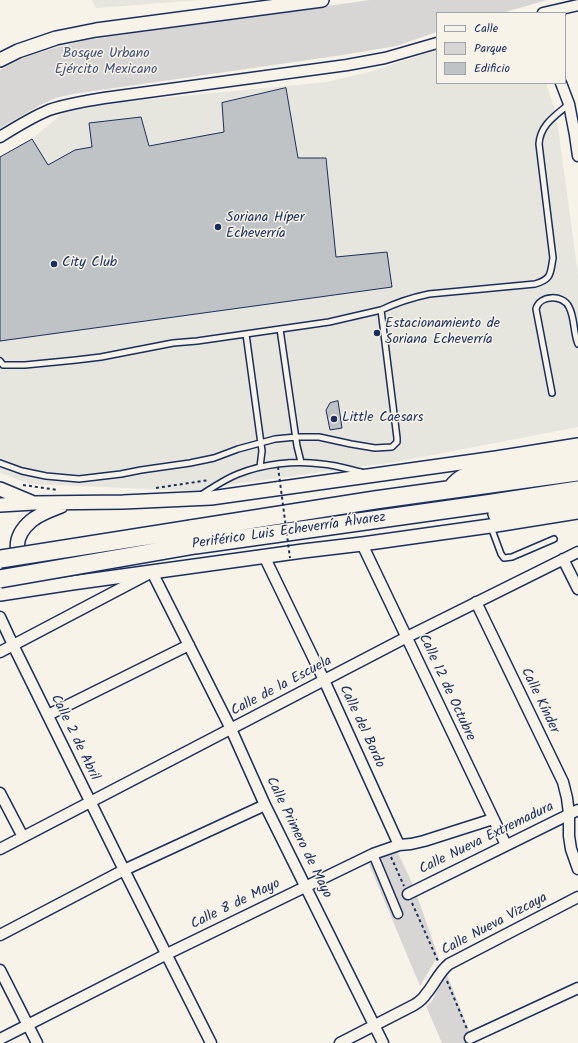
<!DOCTYPE html>
<meta charset="utf-8">
<style>
body{margin:0}
#map{position:relative;width:578px;height:1043px;overflow:hidden;background:#f7f3e8;font-family:Kalam,sans-serif}
canvas{display:block}
.legend{position:absolute;left:436px;top:12px;width:130px;height:72px;box-sizing:border-box;background:#f7f3e8;border:1px solid #9fa5b1;margin:0;padding:5px 7px;list-style:none;font-size:12px;color:#1b2f5e}
.legend li{display:flex;align-items:center;gap:8px;height:20px}
.legend b{width:20px;border:1px solid #9fa5b1}
</style>
<div id="map">
<canvas width="578" height="1043"></canvas>
<ul class="legend">
<li><b style="height:5px;background:#f7f3e8"></b>Calle</li>
<li><b style="height:11px;background:#d7d6d4"></b>Parque</li>
<li><b style="height:11px;background:#c0c3c5"></b>Edificio</li>
</ul>
</div>
<script>
const ctx = document.querySelector('canvas').getContext('2d');
ctx.lineJoin = 'round';
function fillPath(path, color) { ctx.fillStyle = color; ctx.fill(path, 'evenodd'); }
function stroke(path, color, width, dash) { ctx.strokeStyle = color; ctx.lineWidth = width; ctx.lineCap = dash ? 'butt' : 'round'; ctx.setLineDash(dash || []); ctx.stroke(path); }
function drawText(font, color, halo, rows, align = 'center') {
  ctx.font = font + ' Kalam,sans-serif'; ctx.lineWidth = 3; ctx.setLineDash([]); ctx.textBaseline = 'middle'; ctx.strokeStyle = halo; ctx.fillStyle = color; for (const [text, x, y, turn = 0] of rows) {
    ctx.save(); ctx.translate(x, y); ctx.rotate((+turn || 0) * Math.PI / 180); ctx.textAlign = isNaN(turn) ? turn : align; if (halo) ctx.strokeText(text, 0, 0); ctx.fillText(text, 0, 0); ctx.restore();
  }
}
const built = new Path2D(`
 M 92,0 L 201,0 L 96,8 Z
 M 437,50 L 437,83 L 546,83 L 556,113 L 578,274 L 578,427 L 396,462 L 241,483 L 195,491 L 30,484 L 3,474 L 0,472 L 0,157 L 32,139 L 70,107 L 327,82 L 369,72 Z`);
const green = new Path2D(`
 M 370,0 L 547,0 L 502,13 L 437,13 L 437,32 L 396,46 L 343,55 L 73,94 L 56,98 L 42,104 L 0,128 L 0,70 C 26,54 57,47 86,40 Z
 M 397,851 L 414,887 L 438,956 L 420,986 L 369,864 Z
 M 446,972 L 474,1043 L 442,1043 L 426,1006 L 432,1001 Z`);
const building = new Path2D(`
 M 286,88 L 298,158 L 326,158 L 336,257 L 387,252 L 392,287 L 0,341 L 0,157 L 32,139 L 48,165 L 75,150 L 92,147 L 89,123 L 141,117 L 149,146 L 224,132 L 222,103 Z
 M 338,401 L 342,428 L 330,430 L 326,410 L 330,403 Z`);
const path = new Path2D(`
 M 23,485 L 58,490
 M 156,488 L 209,480
 M 391,857 L 404,886
 M 412,903 L 438,961
 M 447,981 L 467,1029`);
const service = new Path2D(`
 M 381,310 C 398,302 410,298 429,294 L 535,284 C 552,279 550,274 553,258 L 539,144 C 540,125 555,116 569,104
 M 280,329 L 297,446 L 301,462
 M 246,334 L 262,451 L 260,467
 M 0,361 L 3,365 L 25,365 L 76,360 L 101,357 L 173,343 L 197,341 L 329,322 L 381,310 L 397,438 L 397,442 L 392,447 L 375,448 L 351,444 L 319,437 L 296,437 L 275,439 L 238,449 L 214,458 L 190,463 L 141,470 L 121,474 L 79,479 L 46,476 L 22,471 L 0,463
 M 552,393 L 536,309 C 539,295 563,294 569,307 C 575,318 573,332 578,344
 M 201,495 C 212,488 225,479 238,474 C 263,464 295,460 322,464 C 335,465 348,469 361,472
 M 491,527 L 501,554 L 504,558 L 512,557 L 554,539`);
const pedestrian = new Path2D(`
 M 373,854 L 398,914`);
const minor = new Path2D(`
 M 543,13 L 578,5
 M 561,83 L 569,104 L 575,135 L 578,156
 M 0,137 C 16,127 32,117 49,110 C 67,104 85,101 104,98 L 347,65 L 385,58 L 437,43
 M 362,544 L 506,845
 M 264,556 L 324,680 L 399,845
 M 563,559 L 578,589
 M 476,602 L 563,782 L 567,798 L 569,814 L 569,836 L 571,849 L 578,869
 M 0,617 L 13,645 L 124,870 L 211,1043
 M 0,652 L 152,572 L 231,729 L 265,805 L 383,1043
 M 48,715 L 189,645
 M 0,793 L 23,837
 M 0,849 L 407,637 L 578,552
 M 408,894 L 578,810
 M 0,935 L 124,870 L 265,805
 M 0,970 L 37,1043
 M 470,1038 L 578,988
 M 0,1039 L 167,954 L 373,854 L 399,845 L 411,844 L 424,841 L 493,819
 M 340,1043 L 414,1005 C 419,1002 423,999 426,994 C 435,984 438,973 449,964 L 578,897`);
const tertiary = new Path2D(`
 M 0,60 L 18,51 L 56,38 L 96,30 L 322,0
 M 0,489 L 31,502
 M 0,505 L 34,503 L 123,502 L 211,498 L 496,458 L 578,445
 M 39,576 C 15,563 9,540 31,521 C 39,514 51,510 61,506
 M 0,594 L 72,583 L 303,551 L 362,544 L 490,526 L 578,512`);
const trunk = new Path2D(`
 M 452,488 C 460,478 466,476 478,473 L 578,457
 M 497,514 L 578,503
 M 191,529 L 375,500 L 578,472
 M 195,545 L 486,504 L 578,490`);
const pathBridge = new Path2D(`
 M 278,467 L 290,558`);
const trunkBridge = new Path2D(`
 M 0,559 L 191,529
 M 0,579 L 195,545`);
const markers = [
 [218,227,4,"#1b2f5e"],
 [54,264,4,"#1b2f5e"],
 [377,333,4,"#1b2f5e"],
 [334,419,4,"#1b2f5e"]
];
const parkNames = [
 ["Bosque Urbano",106,55],
 ["Ejército Mexicano",106,71]
];
const poiNames = [
 ["Soriana Híper",226,219],
 ["Echeverría",226,235],
 ["City Club",62,264],
 ["Estacionamiento de",385,325],
 ["Soriana Echeverría",385,341],
 ["Little Caesars",342,419]
];
const streetNames = [
 ["Periférico Luis Echeverría Álvarez",289,532,-8],
 ["Calle de la Escuela",282,687,-28],
 ["Calle 12 de Octubre",446,688,65],
 ["Calle Kínder",539,701,64],
 ["Calle del Bordo",361,727,65],
 ["Calle 2 de Abril",74,738,64],
 ["Calle Primero de Mayo",298,838,64],
 ["Calle Nueva Extremadura",487,839,-26],
 ["Calle 8 de Mayo",236,905,-26],
 ["Calle Nueva Vizcaya",495,925,-28]
];
fillPath(built, '#e6e5de');
fillPath(green, '#d7d6d4');
fillPath(building, '#c0c3c5');
stroke(building, '#1b2f5e', 1);
stroke(service, '#1b2f5e', 8);
stroke(pedestrian, '#1b2f5e', 11);
stroke(minor, '#1b2f5e', 13);
stroke(tertiary, '#1b2f5e', 16);
stroke(trunk, '#1b2f5e', 20);
stroke(path, '#1b2f5e', 2, [3, 3]);
stroke(service, '#f7f3e8', 5);
stroke(pedestrian, '#f7f3e8', 8);
stroke(minor, '#f7f3e8', 10);
stroke(tertiary, '#f7f3e8', 13);
stroke(trunk, '#f7f3e8', 17);
stroke(trunkBridge, '#1b2f5e', 20, []);
stroke(pathBridge, '#1b2f5e', 2, [3, 3]);
stroke(trunkBridge, '#f7f3e8', 17);
for (const [x, y, r, color] of markers) { const dot = new Path2D(); dot.arc(x, y, r, 0, 2 * Math.PI); ctx.fillStyle = color; ctx.fill(dot); stroke(dot, '#f7f3e8', 1.5); }
drawText('14px', '#415076', '#f7f3e8', parkNames);
drawText('14px', '#1b2f5e', '#f7f3e8', poiNames, 'left');
drawText('14px', '#1b2f5e', '#f7f3e8', streetNames);
</script>
